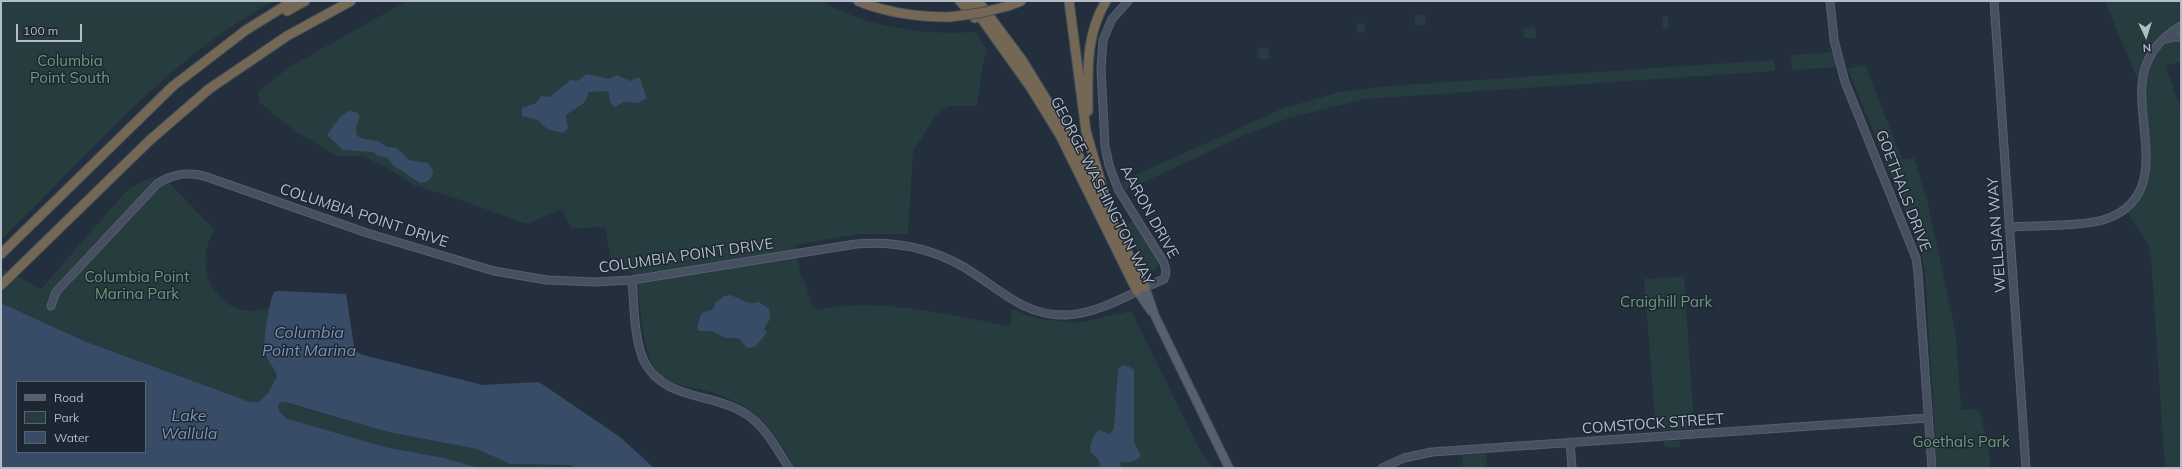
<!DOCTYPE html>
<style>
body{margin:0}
#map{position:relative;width:2182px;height:469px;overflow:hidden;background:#242f3e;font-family:Mulish,sans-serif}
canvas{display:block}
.frame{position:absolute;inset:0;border:2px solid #b4bcc9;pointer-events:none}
.legend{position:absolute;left:16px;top:381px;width:130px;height:72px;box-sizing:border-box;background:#1d2633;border:1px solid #59626f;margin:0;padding:5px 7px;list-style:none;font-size:12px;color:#b4bcc9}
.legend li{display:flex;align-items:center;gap:8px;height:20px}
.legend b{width:20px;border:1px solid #59626f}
.north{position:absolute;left:2126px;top:16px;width:40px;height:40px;-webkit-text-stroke:3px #1d2633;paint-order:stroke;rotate:176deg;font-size:11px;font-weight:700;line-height:16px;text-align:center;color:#b4bcc9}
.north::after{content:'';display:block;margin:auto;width:14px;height:18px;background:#b4bcc9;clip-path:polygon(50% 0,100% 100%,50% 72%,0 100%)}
.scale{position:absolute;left:16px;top:24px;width:66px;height:18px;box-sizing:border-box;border:2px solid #b4bcc9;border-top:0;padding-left:5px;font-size:12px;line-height:14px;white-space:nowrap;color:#b4bcc9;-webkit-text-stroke:3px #1d2633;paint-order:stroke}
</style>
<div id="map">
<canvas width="2182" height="469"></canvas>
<div class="frame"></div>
<ul class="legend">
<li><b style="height:5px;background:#56606e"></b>Road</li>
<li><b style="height:11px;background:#263c3f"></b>Park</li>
<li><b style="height:11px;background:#394c67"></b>Water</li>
</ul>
<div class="north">N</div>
<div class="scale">100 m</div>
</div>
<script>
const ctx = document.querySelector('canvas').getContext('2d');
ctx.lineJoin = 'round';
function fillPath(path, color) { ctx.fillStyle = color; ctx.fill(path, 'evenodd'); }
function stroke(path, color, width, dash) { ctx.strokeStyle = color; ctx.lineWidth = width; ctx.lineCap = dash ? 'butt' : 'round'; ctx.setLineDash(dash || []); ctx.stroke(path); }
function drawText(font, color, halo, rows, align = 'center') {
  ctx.font = font + ' Mulish,sans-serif'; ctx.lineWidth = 3; ctx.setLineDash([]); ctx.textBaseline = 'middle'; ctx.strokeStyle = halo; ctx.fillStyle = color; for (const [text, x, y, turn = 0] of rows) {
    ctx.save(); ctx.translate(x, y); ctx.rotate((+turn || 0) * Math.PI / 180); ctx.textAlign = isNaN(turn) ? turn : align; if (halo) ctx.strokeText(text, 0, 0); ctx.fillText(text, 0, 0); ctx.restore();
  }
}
const green = new Path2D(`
 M 1,1 L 274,1 C 164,60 89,156 1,240 Z
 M 407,1 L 821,1 C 871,28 919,35 975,32 L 987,49 L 983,63 L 977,106 L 948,106 L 937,114 L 913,151 L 908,234 L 858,234 L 795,245 L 801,277 L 805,282 L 811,304 L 819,310 C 876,296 952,316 1010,326 L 1011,309 L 1038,319 L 1078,323 L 1131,311 L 1202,454 L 1214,468 L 795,468 C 771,427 758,406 710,392 C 698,388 683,387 671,382 C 641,368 644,322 638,294 C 636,286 632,280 631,271 L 613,271 L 605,227 L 571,228 L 562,209 L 526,224 L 461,200 L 413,185 L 390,169 L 363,156 L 337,156 L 295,131 L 259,102 L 258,91 L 291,66 Z
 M 2105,1 L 2181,1 L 2181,22 C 2154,39 2143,51 2139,83 Z
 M 1425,14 L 1426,25 L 1415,26 L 1415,15 Z
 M 1668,16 L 1669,28 L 1663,29 L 1662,17 Z
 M1356 28a5 5 0 1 1 10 0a5 5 0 1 1-10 0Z
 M 1535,27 L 1536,38 L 1524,38 L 1523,28 Z
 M 2181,40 L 2181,61 L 2166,66 L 2181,112 L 2181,468 L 2165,468 L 2151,257 L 2148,244 L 2128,213 C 2133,197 2147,191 2149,171 C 2154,136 2126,44 2181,40 Z
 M 1269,47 L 1269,59 L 1259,59 L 1258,48 Z
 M 1833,52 L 1837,67 L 1792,70 L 1791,55 Z
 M 1774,60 L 1775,71 L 1365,99 L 1289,118 L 1251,132 L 1125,191 L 1120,182 L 1284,108 L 1340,92 L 1389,86 Z
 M 1865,65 L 1902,159 L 1914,158 L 1928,204 L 1956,335 L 1961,410 L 1979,409 L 1988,447 L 1991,468 L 1937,468 L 1925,271 L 1921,252 L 1911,226 L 1848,69 Z
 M 153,177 L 165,179 L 214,229 C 211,237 207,244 206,253 C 201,289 233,322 269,307 L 267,332 L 263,343 L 278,376 L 268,393 L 259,402 L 250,402 L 84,341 L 1,303 L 1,268 L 41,289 L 129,188 Z
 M 1133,221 L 1158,261 L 1157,269 L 1150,272 L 1146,271 L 1126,225 Z
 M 1684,276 L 1694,426 L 1692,428 L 1656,431 L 1644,279 Z
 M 282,402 L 388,432 L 477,449 L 510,464 L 570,465 L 577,468 L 480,468 L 444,458 L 385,447 L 288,419 L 279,410 L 279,403 Z
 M 1680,440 L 1680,447 L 1667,448 L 1664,445 L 1664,441 Z
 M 1486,453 L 1487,468 L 1463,468 L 1462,455 Z`);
const water = new Path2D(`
 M 587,74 L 610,79 L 617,75 L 630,81 L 639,77 L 647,98 L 638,103 L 624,102 L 615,107 L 611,104 L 608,91 L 589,92 L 585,102 L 566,115 L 568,128 L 563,133 L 547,129 L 538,120 L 522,116 L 522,108 L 536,103 L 541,96 L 550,97 C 557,90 564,87 570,80 L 577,81 Z
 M 348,111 L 357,112 L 360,116 L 356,127 L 356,134 L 359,137 L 363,139 L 378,141 L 387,147 L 397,148 L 409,160 L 428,163 L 433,170 C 433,178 429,182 420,183 L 393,165 L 388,158 L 379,156 L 373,152 L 343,150 L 327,135 L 340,117 Z
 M 280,291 L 346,294 L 354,346 L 357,352 L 363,355 L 483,385 L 539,382 L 620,437 L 654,468 L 577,468 L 570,465 L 510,464 L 477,449 L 388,432 L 285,402 L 279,403 C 276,411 283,415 288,419 L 385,447 L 444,458 L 480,468 L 1,468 L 1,303 L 84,341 L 250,402 L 259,402 L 268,393 L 277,377 C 276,368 267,362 265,352 C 262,346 269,306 272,297 L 274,292 ZM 17,382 L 145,382 L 145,452 L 17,452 Z
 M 730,295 C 741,298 747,306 759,302 L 769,309 L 770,319 L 764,329 L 767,333 L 755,347 L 747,348 L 739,338 L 725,338 L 712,331 L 699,331 L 697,328 L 701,314 C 707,309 714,313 715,303 L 724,296 Z
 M 1123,365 L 1130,367 L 1134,370 L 1134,442 L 1141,456 C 1136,462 1127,463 1120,462 L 1121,468 L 1100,468 L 1099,461 L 1090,451 C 1090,443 1093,435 1099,430 L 1110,434 L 1114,428 L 1118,369 Z`);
const secondary = new Path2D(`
 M 1830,1 L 1834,40 L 1845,82 L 1916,258 L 1918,273 L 1932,468
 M 1994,1 L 2026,468
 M 2167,39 L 2173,37 L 2181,37
 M 2009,227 C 2036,225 2082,227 2106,219 C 2174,195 2132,119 2144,72 C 2149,51 2164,36 2181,26
 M 632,280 C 634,304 634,340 644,361 C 664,401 712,392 746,414 C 766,427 776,448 789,468
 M 51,306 L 56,292 L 157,184 C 172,174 190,171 207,177 L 367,233 L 494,271 L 547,280 L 595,282 L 632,280 L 856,244 C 893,241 930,248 962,266 C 997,286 1023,317 1067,315 C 1101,313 1133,292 1164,279 C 1167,272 1166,268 1163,261 L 1118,189 L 1109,165 L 1105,146 L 1101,69 L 1103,40 L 1112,19 L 1128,1
 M 1570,442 L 1572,468
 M 1382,468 L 1404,458 L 1432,452 L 1928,418`);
const primary = new Path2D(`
 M 1145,287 L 1155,316 L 1229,468
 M 1137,291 L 1151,311`);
const highway = new Path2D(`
 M 858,1 C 887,13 917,17 949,17
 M 960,1 L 975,18
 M 969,1 L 1031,88 L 1061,137 L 1137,291
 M 978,1 L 1022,60 L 1068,135 L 1145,287
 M 1069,1 L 1086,131 L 1105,197
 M 1008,6 L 1021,1
 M 287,11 L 305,1
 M 1088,111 C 1088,71 1085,36 1106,1
 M 1,254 L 173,86 L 246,30 L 293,1
 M 1,285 L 150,140 L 209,89 L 287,36 L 351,1`);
const highwayBridge = new Path2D(`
 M 949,17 L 980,13 L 1008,6`);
const parkNames = [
 ["Columbia",70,61],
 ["Point South",70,78],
 ["Columbia Point",137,277],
 ["Marina Park",137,294],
 ["Craighill Park",1666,302],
 ["Goethals Park",1961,442]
];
const streetNames = [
 ["GEORGE WASHINGTON WAY",1102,191,63],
 ["GOETHALS DRIVE",1903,191,69],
 ["AARON DRIVE",1149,212,61],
 ["COLUMBIA POINT DRIVE",364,216,18],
 ["WELLSIAN WAY",1997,235,-94],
 ["COLUMBIA POINT DRIVE",686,256,-8],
 ["COMSTOCK STREET",1653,424,-4]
];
const waterNames = [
 ["Columbia",309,333],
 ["Point Marina",309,351],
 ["Lake",189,416],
 ["Wallula",189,434]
];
fillPath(green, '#263c3f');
fillPath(water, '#394c67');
stroke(secondary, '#565f6c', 9);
stroke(primary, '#414a57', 10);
stroke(highway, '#434c59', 11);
stroke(secondary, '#465061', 7);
stroke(primary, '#56606e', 8);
stroke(highway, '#746855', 9);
stroke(highwayBridge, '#434c59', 11, []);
stroke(highwayBridge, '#746855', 9);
drawText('15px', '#6b9a76', '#1d2633', parkNames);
drawText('15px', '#b4bcc9', '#1d2633', streetNames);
drawText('italic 16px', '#7c92b1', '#1d2633', waterNames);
</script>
